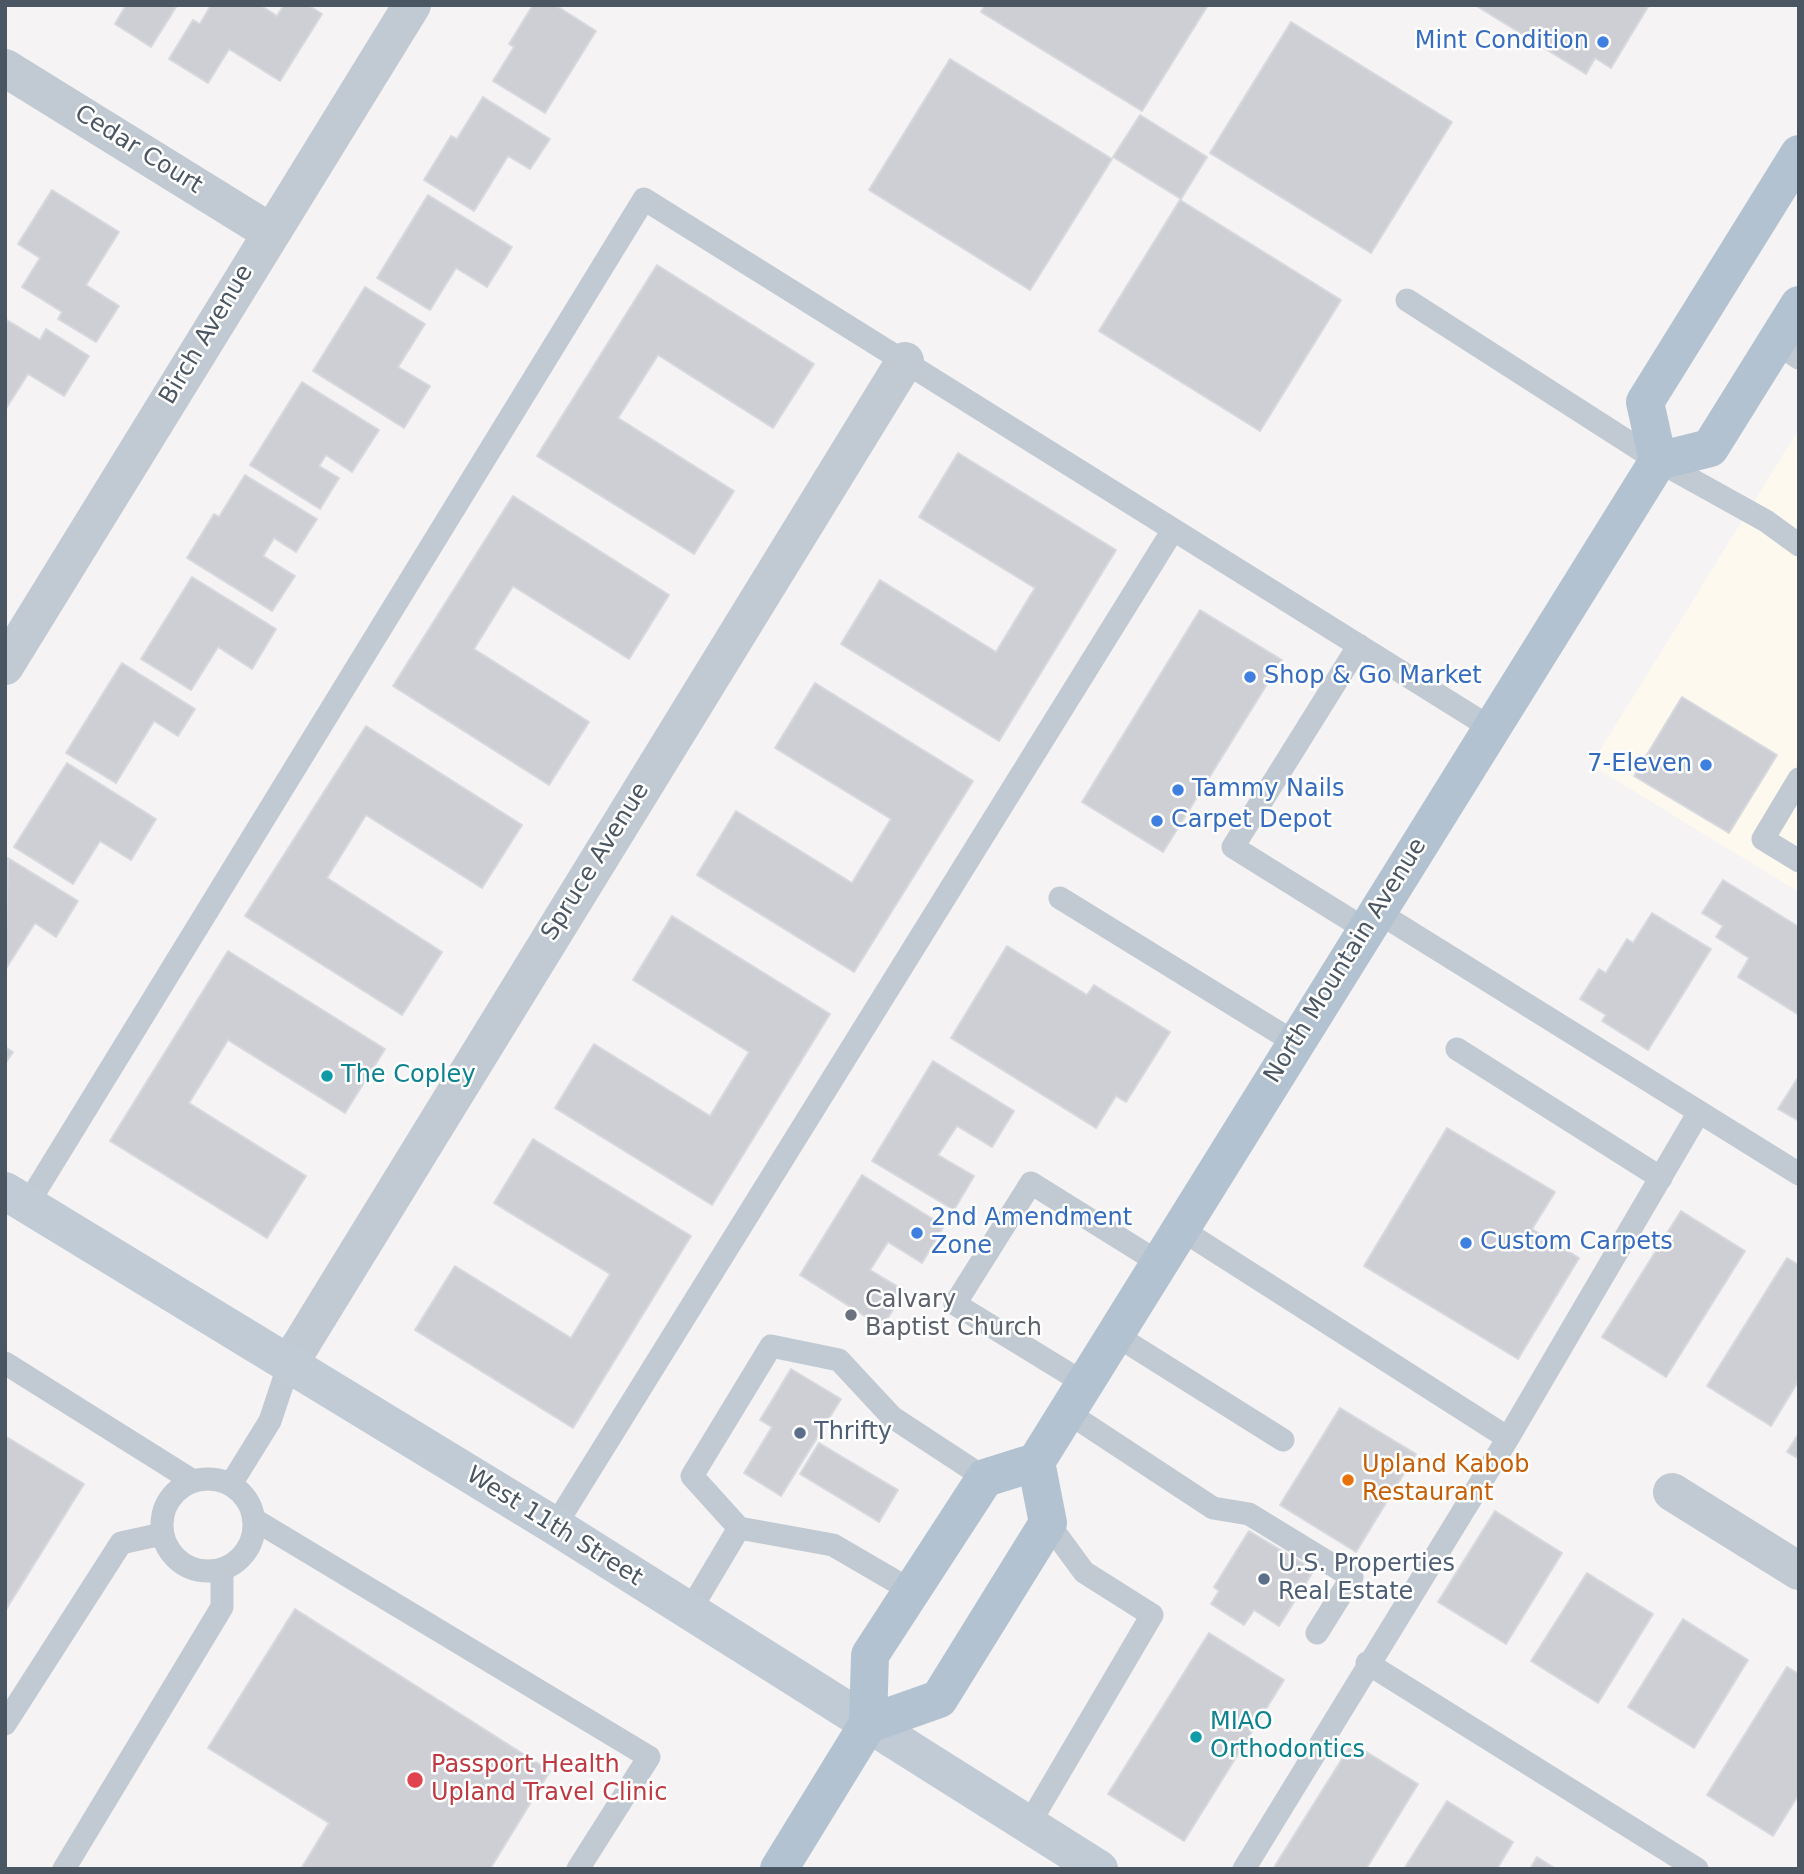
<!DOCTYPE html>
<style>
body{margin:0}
#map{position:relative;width:1804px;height:1874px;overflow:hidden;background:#f5f3f3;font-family:"DejaVu Sans",sans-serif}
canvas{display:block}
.frame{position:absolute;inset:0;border:7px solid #4a5661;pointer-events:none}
</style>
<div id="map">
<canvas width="1804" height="1874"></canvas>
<div class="frame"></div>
</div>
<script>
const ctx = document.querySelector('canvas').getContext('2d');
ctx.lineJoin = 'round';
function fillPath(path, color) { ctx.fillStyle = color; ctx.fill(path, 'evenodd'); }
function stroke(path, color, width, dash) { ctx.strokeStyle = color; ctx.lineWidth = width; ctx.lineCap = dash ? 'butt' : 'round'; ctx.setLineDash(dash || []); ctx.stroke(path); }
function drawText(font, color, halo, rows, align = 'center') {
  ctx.font = font + ' "DejaVu Sans",sans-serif'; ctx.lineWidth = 5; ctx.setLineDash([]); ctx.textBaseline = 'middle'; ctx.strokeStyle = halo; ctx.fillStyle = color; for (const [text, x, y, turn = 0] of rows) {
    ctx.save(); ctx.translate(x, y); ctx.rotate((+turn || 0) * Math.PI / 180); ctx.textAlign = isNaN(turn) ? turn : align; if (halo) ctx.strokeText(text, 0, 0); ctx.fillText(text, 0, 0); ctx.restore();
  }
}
const commercial = new Path2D(`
 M 1799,429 L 1799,892 L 1591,765 Z`);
const building = new Path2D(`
 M 126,5 L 173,5 L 176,7 L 151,47 L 115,24 Z
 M 211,5 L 260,5 L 277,16 L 284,5 L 308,5 L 322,14 L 280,81 L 229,49 L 208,83 L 169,59 L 193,20 L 200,24 Z
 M 533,5 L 555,5 L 596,31 L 545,113 L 493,81 L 514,47 L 509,44 Z
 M 985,5 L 1208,5 L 1142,111 L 981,12 Z
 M 1475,5 L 1649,5 L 1611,68 L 1595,58 L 1586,74 Z
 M 1291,22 L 1452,122 L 1371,253 L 1210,153 Z
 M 950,59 L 1112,159 L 1030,290 L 869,190 Z
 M 483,97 L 550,139 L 530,169 L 508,156 L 474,211 L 424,180 L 451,136 L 457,139 Z
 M 1140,115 L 1207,157 L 1181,199 L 1113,157 Z
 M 52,190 L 119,232 L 86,285 L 119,306 L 96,342 L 58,319 L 62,312 L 22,287 L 40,258 L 18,244 Z
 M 428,195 L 512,247 L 487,287 L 456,268 L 430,310 L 377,278 Z
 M 1180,200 L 1341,300 L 1260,431 L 1099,331 Z
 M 657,265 L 814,364 L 773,428 L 658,355 L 618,418 L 734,491 L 694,554 L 537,456 Z
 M 365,287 L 425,324 L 398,367 L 430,386 L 404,428 L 313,371 Z
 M 5,319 L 40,340 L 46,329 L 89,356 L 64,396 L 28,374 L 5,410 Z
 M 302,382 L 379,430 L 352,472 L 326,455 L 319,466 L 339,478 L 320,509 L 250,465 Z
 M 958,453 L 1116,550 L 999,741 L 841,644 L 880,580 L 996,652 L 1035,588 L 919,517 Z
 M 245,475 L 317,519 L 296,552 L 274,538 L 263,556 L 295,576 L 272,611 L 187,558 L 214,514 L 219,517 Z
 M 513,496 L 669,595 L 629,659 L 513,586 L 474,649 L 589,722 L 549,785 L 393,686 Z
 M 192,577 L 276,629 L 252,669 L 218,647 L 191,690 L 141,659 Z
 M 1200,610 L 1282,660 L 1163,852 L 1082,802 Z
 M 122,663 L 195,709 L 178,736 L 154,721 L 116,783 L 66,753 Z
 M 815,683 L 973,781 L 854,972 L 697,875 L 736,811 L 852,883 L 891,819 L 775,748 Z
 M 1682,697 L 1777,755 L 1729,833 L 1634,776 Z
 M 366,726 L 522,825 L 482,888 L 366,815 L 327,878 L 442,952 L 402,1015 L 245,916 Z
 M 67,763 L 156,819 L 131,860 L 100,841 L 73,884 L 14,847 Z
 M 8,858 L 78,901 L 56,937 L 35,923 L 5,970 Z
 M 1723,880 L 1799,927 L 1799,1015 L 1738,977 L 1749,958 L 1716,937 L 1723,926 L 1702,913 Z
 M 1652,913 L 1711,949 L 1648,1050 L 1602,1021 L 1606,1015 L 1580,999 L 1599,969 L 1606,973 L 1627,939 L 1633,943 Z
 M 672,916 L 830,1014 L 712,1205 L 555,1108 L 594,1044 L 710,1116 L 749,1052 L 633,980 Z
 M 1007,946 L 1087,995 L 1094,985 L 1170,1032 L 1126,1102 L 1116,1096 L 1096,1128 L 951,1038 Z
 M 228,951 L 385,1049 L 345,1113 L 228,1040 L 189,1103 L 306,1176 L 267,1238 L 110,1141 Z
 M 5,1047 L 13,1052 L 5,1064 Z
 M 933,1061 L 1014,1111 L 992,1147 L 957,1126 L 938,1155 L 974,1176 L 954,1210 L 872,1161 Z
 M 1799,1076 L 1799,1121 L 1778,1109 Z
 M 1447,1128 L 1555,1192 L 1532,1229 L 1579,1258 L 1518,1359 L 1364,1266 Z
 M 533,1139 L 691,1236 L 573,1428 L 415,1330 L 455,1266 L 571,1338 L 610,1274 L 494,1203 Z
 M 862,1175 L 944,1226 L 922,1263 L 888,1242 L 870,1270 L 905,1291 L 882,1327 L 800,1275 Z
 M 1681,1211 L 1745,1251 L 1666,1377 L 1602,1337 Z
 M 1787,1258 L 1799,1265 L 1799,1380 L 1771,1426 L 1707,1386 Z
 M 791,1369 L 841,1399 L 781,1496 L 744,1473 L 772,1427 L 760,1420 Z
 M 1340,1408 L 1416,1454 L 1356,1552 L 1280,1505 Z
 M 1799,1433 L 1799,1459 L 1787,1452 Z
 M 5,1436 L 84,1484 L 5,1611 Z
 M 819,1443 L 898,1490 L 879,1522 L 800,1474 Z
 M 1495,1511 L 1562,1553 L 1506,1644 L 1438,1602 Z
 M 1249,1531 L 1314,1570 L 1279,1626 L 1254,1610 L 1244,1625 L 1211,1604 L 1219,1591 L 1214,1587 Z
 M 1587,1573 L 1653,1614 L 1598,1703 L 1531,1661 Z
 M 295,1609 L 550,1771 L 490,1869 L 301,1869 L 329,1823 L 208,1748 Z
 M 1683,1619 L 1748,1660 L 1694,1748 L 1628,1707 Z
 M 1209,1633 L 1284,1680 L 1184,1841 L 1108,1794 Z
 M 1787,1667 L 1799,1674 L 1799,1794 L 1773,1836 L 1707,1795 Z
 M 1352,1743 L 1418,1784 L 1366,1869 L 1273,1869 Z
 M 1447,1801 L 1513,1842 L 1497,1869 L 1404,1869 Z
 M 1537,1857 L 1556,1869 L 1530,1869 Z`);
const lane = new Path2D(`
 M 1407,300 L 1658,461 L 1766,521 L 1799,545
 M 1776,343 L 1799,358
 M 1359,645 L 1233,847 L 1365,929
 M 1799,779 L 1763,839 L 1799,861
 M 1060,898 L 1294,1042
 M 1376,911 L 1799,1174
 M 1457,1049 L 1661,1178
 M 27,1205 L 644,199 L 1491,728
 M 1179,1228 L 1508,1438
 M 1114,1334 L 1283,1440
 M 5,1363 L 193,1481
 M 1084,1383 L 955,1304 L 1031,1183 L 1158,1262
 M 1067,1412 L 1213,1508 L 1249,1514 L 1352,1577 L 1317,1633
 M162 1525a46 46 0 1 1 92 0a46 46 0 1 1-92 0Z
 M 231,1484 L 270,1421 L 289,1364
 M 255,1520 L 649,1757 L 578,1869
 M 555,1526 L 1173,530
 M 912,1591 L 833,1545 L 739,1528 L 692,1476 L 771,1346 L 839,1360 L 892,1417 L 985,1478
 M 689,1612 L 739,1528
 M 1367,1663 L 1697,1869
 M 5,1724 L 121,1543 L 162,1534
 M 1029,1824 L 1152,1615 L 1084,1572 L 1048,1523
 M 64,1869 L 222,1607 L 222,1569
 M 1244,1869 L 1508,1438 L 1699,1112`);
const street = new Path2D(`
 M 5,68 L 270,232
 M 5,666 L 412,5
 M 289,1364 L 905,361
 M 1672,1492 L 1799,1571`);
const secondary = new Path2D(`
 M 5,1191 L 555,1526 L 1099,1869`);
const primary = new Path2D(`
 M 1658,461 L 1645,402 L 1799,154
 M 868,1724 L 939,1699 L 1048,1523 L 1036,1462
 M 779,1869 L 868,1724 L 870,1655 L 985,1478 L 1036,1462 L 1658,461 L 1710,448 L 1799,305`);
const markers = [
 [1603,42,7,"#3f7fe0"],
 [1250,677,7,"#3f7fe0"],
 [1706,765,7,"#3f7fe0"],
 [1178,790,7,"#3f7fe0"],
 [1157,821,7,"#3f7fe0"],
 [327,1076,7,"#0f9aa8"],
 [917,1233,7,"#3f7fe0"],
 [1466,1243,7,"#3f7fe0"],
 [851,1315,7,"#6b7280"],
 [800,1433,7,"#5c6f8a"],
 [1348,1480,7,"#e8710a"],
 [1264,1579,7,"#5c6f8a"],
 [1196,1737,7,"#0f9aa8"],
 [415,1780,9,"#e0444e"]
];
const shopNames = [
 ["Mint Condition",1589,42,"right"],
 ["Shop & Go Market",1264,677],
 ["7-Eleven",1692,765,"right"],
 ["Tammy Nails",1192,790],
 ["Carpet Depot",1171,821],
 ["2nd Amendment",931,1219],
 ["Zone",931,1247],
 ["Custom Carpets",1480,1243]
];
const streetNames = [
 ["Cedar Court",138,150,32],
 ["Birch Avenue",207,335,-59],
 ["Spruce Avenue",596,862,-58],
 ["North Mountain Avenue",1346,961,-58],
 ["West 11th Street",554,1527,32]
];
const cultureNames = [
 ["The Copley",341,1076],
 ["MIAO",1210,1723],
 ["Orthodontics",1210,1751]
];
const worshipNames = [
 ["Calvary",865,1301],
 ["Baptist Church",865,1329]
];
const serviceNames = [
 ["Thrifty",814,1433],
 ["U.S. Properties",1278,1565],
 ["Real Estate",1278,1593]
];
const foodNames = [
 ["Upland Kabob",1362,1466],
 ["Restaurant",1362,1494]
];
const healthNames = [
 ["Passport Health",431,1766],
 ["Upland Travel Clinic",431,1794]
];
fillPath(commercial, '#fdf9ef');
fillPath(building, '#cdcfd5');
stroke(building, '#d7d9de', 2);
stroke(lane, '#c1cad2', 23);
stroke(street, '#c1cad2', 38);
stroke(secondary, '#c1cbd6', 38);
stroke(primary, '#b3c2d1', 38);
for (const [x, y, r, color] of markers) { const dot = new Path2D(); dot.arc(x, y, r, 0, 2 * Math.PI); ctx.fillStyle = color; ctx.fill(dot); stroke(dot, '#fff', 2.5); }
drawText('24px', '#366cbe', '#fff', shopNames, 'left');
drawText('24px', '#4a5661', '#fff', streetNames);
drawText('24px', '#0d838f', '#fff', cultureNames, 'left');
drawText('24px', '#5b616d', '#fff', worshipNames, 'left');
drawText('24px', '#4e5e75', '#fff', serviceNames, 'left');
drawText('24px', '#c56008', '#fff', foodNames, 'left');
drawText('24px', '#be3a42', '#fff', healthNames, 'left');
</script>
